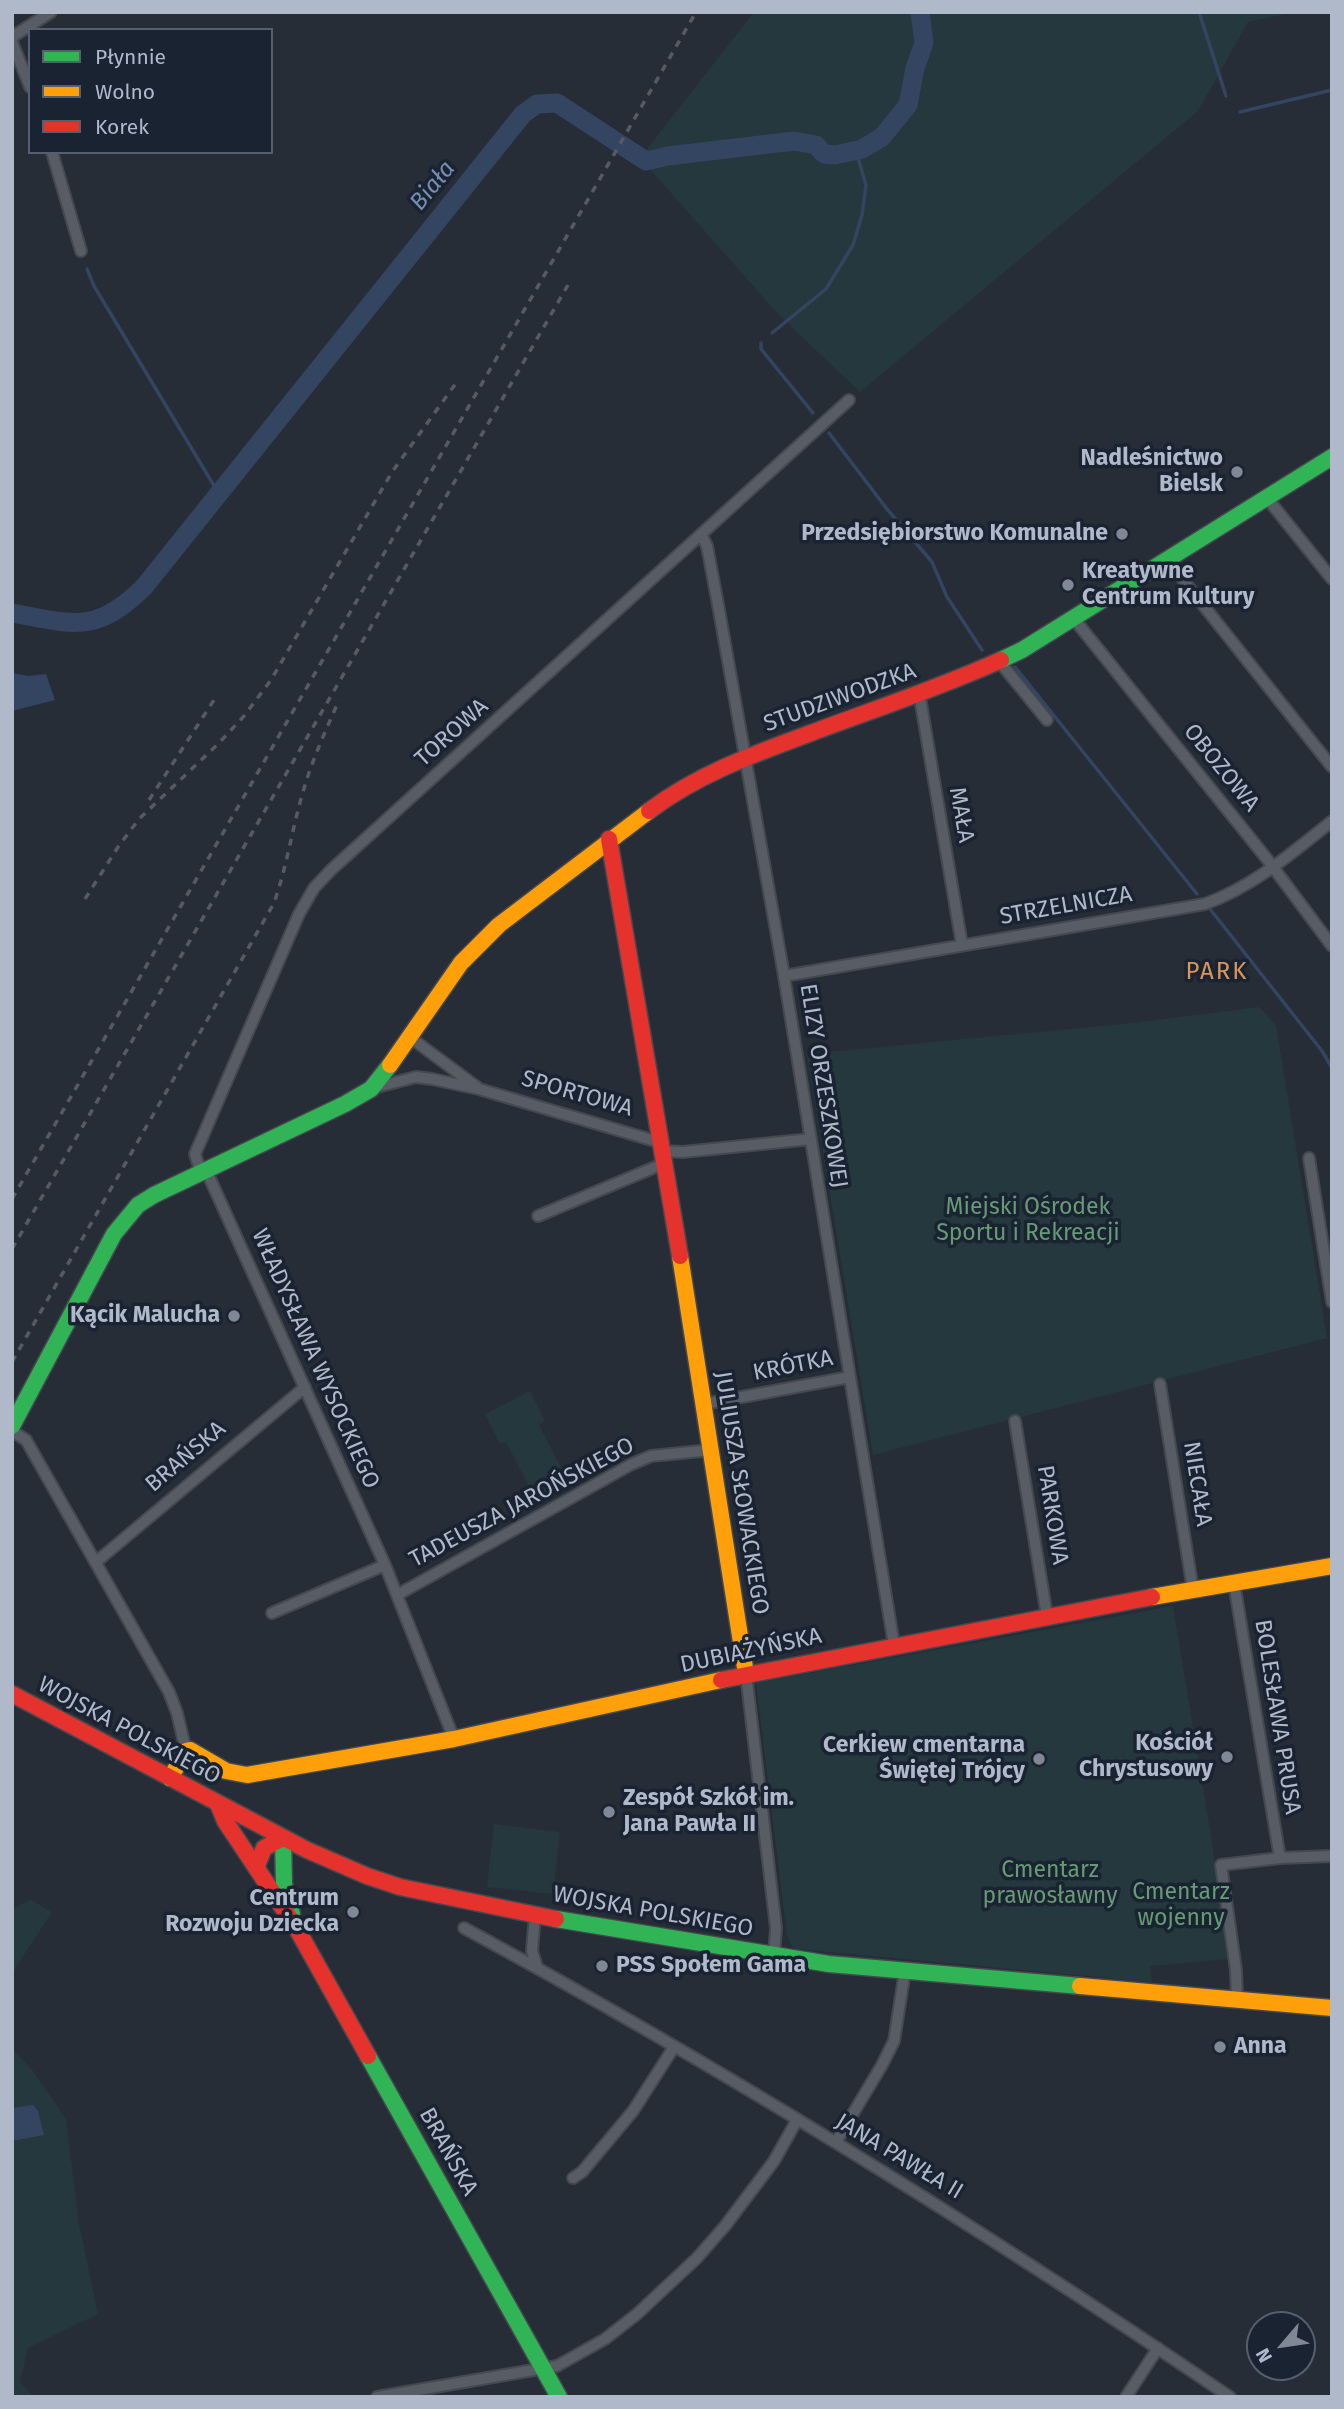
<!DOCTYPE html>
<meta charset="utf-8">
<style>
body{margin:0}
#map{position:relative;width:1344px;height:2409px;overflow:hidden;background:#272d37;font-family:"Fira Sans",sans-serif}
canvas{display:block}
.frame{position:absolute;inset:0;border:14px solid #b0b9c9;pointer-events:none}
.legend{position:absolute;left:28px;top:28px;width:245px;height:126px;box-sizing:border-box;background:#1a2332;border:2px solid #565f6e;margin:0;padding:9px 12px;list-style:none;font-size:21px;color:#b0b9c9}
.legend li{display:flex;align-items:center;gap:14px;height:35px}
.legend b{width:35px;border:2px solid #565f6e}
.north{position:absolute;left:1246px;top:2311px;width:70px;height:70px;box-sizing:border-box;background:#1a2332;border:2px solid #565f6e;border-radius:50%;rotate:241deg;font-size:19px;font-weight:700;line-height:28px;text-align:center;color:#b0b9c9}
.north::after{content:'';display:block;margin:auto;width:24px;height:32px;background:#808896;clip-path:polygon(50% 0,100% 100%,50% 72%,0 100%)}
</style>
<div id="map">
<canvas width="1344" height="2409"></canvas>
<div class="frame"></div>
<ul class="legend">
<li><b style="height:9px;background:#30b455"></b>Płynnie</li>
<li><b style="height:9px;background:#ff9f0a"></b>Wolno</li>
<li><b style="height:9px;background:#e5322d"></b>Korek</li>
</ul>
<div class="north">N</div>
</div>
<script>
const ctx = document.querySelector('canvas').getContext('2d');
ctx.lineJoin = 'round';
function fillPath(path, color) { ctx.fillStyle = color; ctx.fill(path, 'evenodd'); }
function stroke(path, color, width, dash) { ctx.strokeStyle = color; ctx.lineWidth = width; ctx.lineCap = dash ? 'butt' : 'round'; ctx.setLineDash(dash || []); ctx.stroke(path); }
function drawText(font, color, halo, rows, align = 'center') {
  ctx.font = font + ' "Fira Sans",sans-serif'; ctx.lineWidth = 7; ctx.setLineDash([]); ctx.textBaseline = 'middle'; ctx.strokeStyle = halo; ctx.fillStyle = color; for (const [text, x, y, turn = 0] of rows) {
    ctx.save(); ctx.translate(x, y); ctx.rotate((+turn || 0) * Math.PI / 180); ctx.textAlign = isNaN(turn) ? turn : align; if (halo) ctx.strokeText(text, 0, 0); ctx.fillText(text, 0, 0); ctx.restore();
  }
}
const green = new Path2D(`
 M 754,12 L 1296,12 L 1248,22 L 1198,111 L 860,392 L 779,315 L 640,158 Z
 M 1259,1007 L 1276,1025 L 1327,1338 L 873,1455 L 807,1054 L 1133,1023 Z
 M 530,1391 L 545,1421 L 539,1425 L 571,1487 L 538,1504 L 506,1442 L 500,1444 L 485,1414 Z
 M 1173,1606 L 1212,1842 L 1228,1959 L 1150,1966 L 1152,1982 L 796,1949 L 792,1946 L 787,1936 L 756,1683 Z
 M 494,1824 L 560,1832 L 553,1894 L 487,1887 Z
 M 31,1900 L 52,1912 L 16,1967 L 12,1977 L 12,1909 Z
 M 12,2048 L 33,2071 L 66,2119 L 79,2224 L 98,2314 L 28,2348 L 20,2382 L 34,2397 L 12,2397 Z`);
const water = new Path2D(`
 M 12,673 L 29,676 L 46,674 L 55,700 L 12,711 Z
 M 33,2105 L 38,2111 L 44,2135 L 12,2141 L 12,2108 Z`);
const stream = new Path2D(`
 M 1199,12 L 1226,96
 M 1240,112 L 1332,90
 M 87,269 L 94,286 L 219,494
 M 772,333 L 826,289 L 853,245 L 862,215 L 866,185 L 856,151
 M 761,343 L 761,349 L 813,413
 M 829,433 L 887,509 L 932,562 L 947,597 L 982,650
 M 1015,667 L 1197,894
 M 1210,909 L 1322,1051 L 1332,1068`);
const river = new Path2D(`
 M 12,613 C 74,624 95,635 144,587 L 523,114 L 537,104 L 557,103 L 646,161 L 668,156 L 794,141 L 816,145 L 824,154 L 835,155 L 862,149 L 882,137 L 908,105 L 915,68 L 924,43 L 920,12`);
const street = new Path2D(`
 M 12,37 L 51,12
 M 12,42 L 30,87
 M 52,152 L 81,251
 M 1267,498 L 1332,579
 M 702,536 L 707,546 L 719,610 L 783,970 L 894,1645
 M 1168,561 L 1332,767
 M 1074,619 L 1267,859 L 1332,946
 M 999,661 L 1047,720
 M 919,692 L 962,945
 M 784,976 L 1205,904 C 1254,886 1292,853 1332,821
 M 411,1038 L 477,1087
 M 373,1088 L 416,1077 L 432,1079 L 479,1089 L 662,1143
 M 663,1151 L 683,1152 L 811,1139
 M 1309,1158 L 1332,1302
 M 206,1170 L 385,1565 L 454,1739
 M 201,1173 L 195,1154 L 299,914 L 314,888 L 331,870 L 849,400
 M 538,1216 L 665,1163
 M 1160,1384 L 1193,1590
 M 704,1404 L 850,1377
 M 1015,1421 L 1047,1616
 M 12,1431 L 26,1440 L 169,1692 L 177,1713 L 186,1751
 M 96,1562 L 305,1387
 M 1234,1583 L 1280,1858 L 1221,1865 L 1236,1970 L 1237,2000
 M 397,1595 L 632,1464 L 651,1456 L 711,1450
 M 272,1613 L 385,1565
 M 746,1674 L 776,1928 L 774,1956
 M 1280,1858 L 1332,1856
 M 535,1915 L 532,1951 L 537,1967
 M 464,1928 C 728,2071 982,2229 1230,2397
 M 836,2142 L 882,2065 L 894,2041 L 905,1971
 M 573,2178 L 582,2172 L 633,2111 L 674,2047
 M 377,2397 L 557,2366 L 605,2339 L 637,2314 L 697,2258 L 725,2226 L 774,2161 L 797,2120
 M 1126,2397 L 1158,2348`);
const fast = new Path2D(`
 M 1001,660 L 1022,650 L 1332,457
 M 12,1426 L 114,1234 L 138,1205 L 154,1195 L 345,1104 L 371,1089 L 390,1065
 M 283,1838 L 284,1884 L 292,1914
 M 556,1919 L 829,1964 L 1080,1986
 M 368,2056 L 559,2397`);
const slow = new Path2D(`
 M 390,1065 L 461,963 L 499,925 L 649,811
 M 680,1256 L 746,1674
 M 1152,1597 L 1332,1566
 M 170,1778 L 186,1751 L 190,1750 L 226,1771 L 247,1775 L 454,1739 L 721,1680
 M 1080,1986 L 1332,2008`);
const jam = new Path2D(`
 M 649,811 C 698,774 754,754 811,733 C 875,709 939,688 1001,660
 M 609,839 L 680,1256
 M 721,1680 L 1152,1597
 M 12,1694 L 307,1850 L 367,1876 L 400,1887 L 556,1919
 M 218,1804 L 225,1821 L 297,1929 L 368,2056
 M 256,1868 L 264,1848 L 283,1838`);
const rail = new Path2D(`
 M 149,800 L 214,700
 M 85,899 L 118,847 L 139,819 L 218,744 L 244,716 L 271,680 L 392,472 L 459,379
 M 12,1199 L 696,12
 M 12,1249 L 568,285
 M 12,1362 L 274,903 C 287,866 292,829 303,792 C 312,760 326,730 339,700`);
const markers = [
 [1237,472,7,"#808896"],
 [1122,534,7,"#808896"],
 [1068,585,7,"#808896"],
 [234,1316,7,"#808896"],
 [1227,1757,7,"#808896"],
 [1039,1759,7,"#808896"],
 [609,1812,7,"#808896"],
 [353,1912,7,"#808896"],
 [602,1966,7,"#808896"],
 [1220,2047,7,"#808896"]
];
const poiNames = [
 ["Nadleśnictwo",1223,459],
 ["Bielsk",1223,485],
 ["Przedsiębiorstwo Komunalne",1108,534],
 ["Kreatywne",1082,572,"left"],
 ["Centrum Kultury",1082,598,"left"],
 ["Kącik Malucha",220,1316],
 ["Kościół",1213,1744],
 ["Chrystusowy",1213,1770],
 ["Cerkiew cmentarna",1025,1746],
 ["Świętej Trójcy",1025,1772],
 ["Zespół Szkół im.",623,1799,"left"],
 ["Jana Pawła II",623,1825,"left"],
 ["Centrum",339,1899],
 ["Rozwoju Dziecka",339,1925],
 ["PSS Społem Gama",616,1966,"left"],
 ["Anna",1234,2047,"left"]
];
const streetNames = [
 ["STUDZIWODZKA",840,698,-20],
 ["TOROWA",452,733,-42],
 ["OBOZOWA",1221,768,51],
 ["MAŁA",961,815,80],
 ["STRZELNICZA",1066,906,-10],
 ["ELIZY ORZESZKOWEJ",823,1086,81],
 ["SPORTOWA",577,1094,16],
 ["WŁADYSŁAWA WYSOCKIEGO",315,1359,66],
 ["KRÓTKA",793,1366,-11],
 ["BRAŃSKA",186,1457,-40],
 ["NIECAŁA",1197,1484,81],
 ["JULIUSZA SŁOWACKIEGO",741,1493,81],
 ["TADEUSZA JAROŃSKIEGO",522,1503,-28],
 ["PARKOWA",1052,1515,81],
 ["DUBIAŻYŃSKA",751,1651,-12],
 ["BOLESŁAWA PRUSA",1277,1717,81],
 ["WOJSKA POLSKIEGO",129,1731,28],
 ["WOJSKA POLSKIEGO",653,1912,10],
 ["BRAŃSKA",448,2152,61],
 ["JANA PAWŁA II",899,2157,31]
];
const parkNames = [
 ["Miejski Ośrodek",1028,1208],
 ["Sportu i Rekreacji",1028,1234],
 ["Cmentarz",1050,1871],
 ["prawosławny",1050,1897],
 ["Cmentarz",1181,1893],
 ["wojenny",1181,1919]
];
const waterNames = [
 ["Biała",433,186,-51]
];
const neighbourhoodNames = [
 ["PARK",1217,972]
];
fillPath(green, '#24383d');
fillPath(water, '#334561');
stroke(stream, '#334561', 3.5);
stroke(river, '#334561', 19);
stroke(street, '#44484f', 14);
stroke(fast, '#44484f', 19);
stroke(slow, '#44484f', 19);
stroke(jam, '#44484f', 19);
stroke(street, '#585c64', 10);
stroke(fast, '#30b455', 16);
stroke(slow, '#ff9f0a', 16);
stroke(jam, '#e5322d', 16);
stroke(rail, '#565b62', 3.5, [7, 7]);
for (const [x, y, r, color] of markers) { const dot = new Path2D(); dot.arc(x, y, r, 0, 2 * Math.PI); ctx.fillStyle = color; ctx.fill(dot); stroke(dot, '#1a2332', 2.5); }
drawText('bold 23px', '#b0b9c9', '#1a2332', poiNames, 'right');
drawText('23px', '#b0b9c9', '#1a2332', streetNames);
drawText('23px', '#669b74', '#1a2332', parkNames);
drawText('italic 24px', '#768eb2', '#1a2332', waterNames);
ctx.letterSpacing = '2px';
drawText('24px', '#db9559', '#1a2332', neighbourhoodNames);
ctx.letterSpacing = '0px';
</script>
